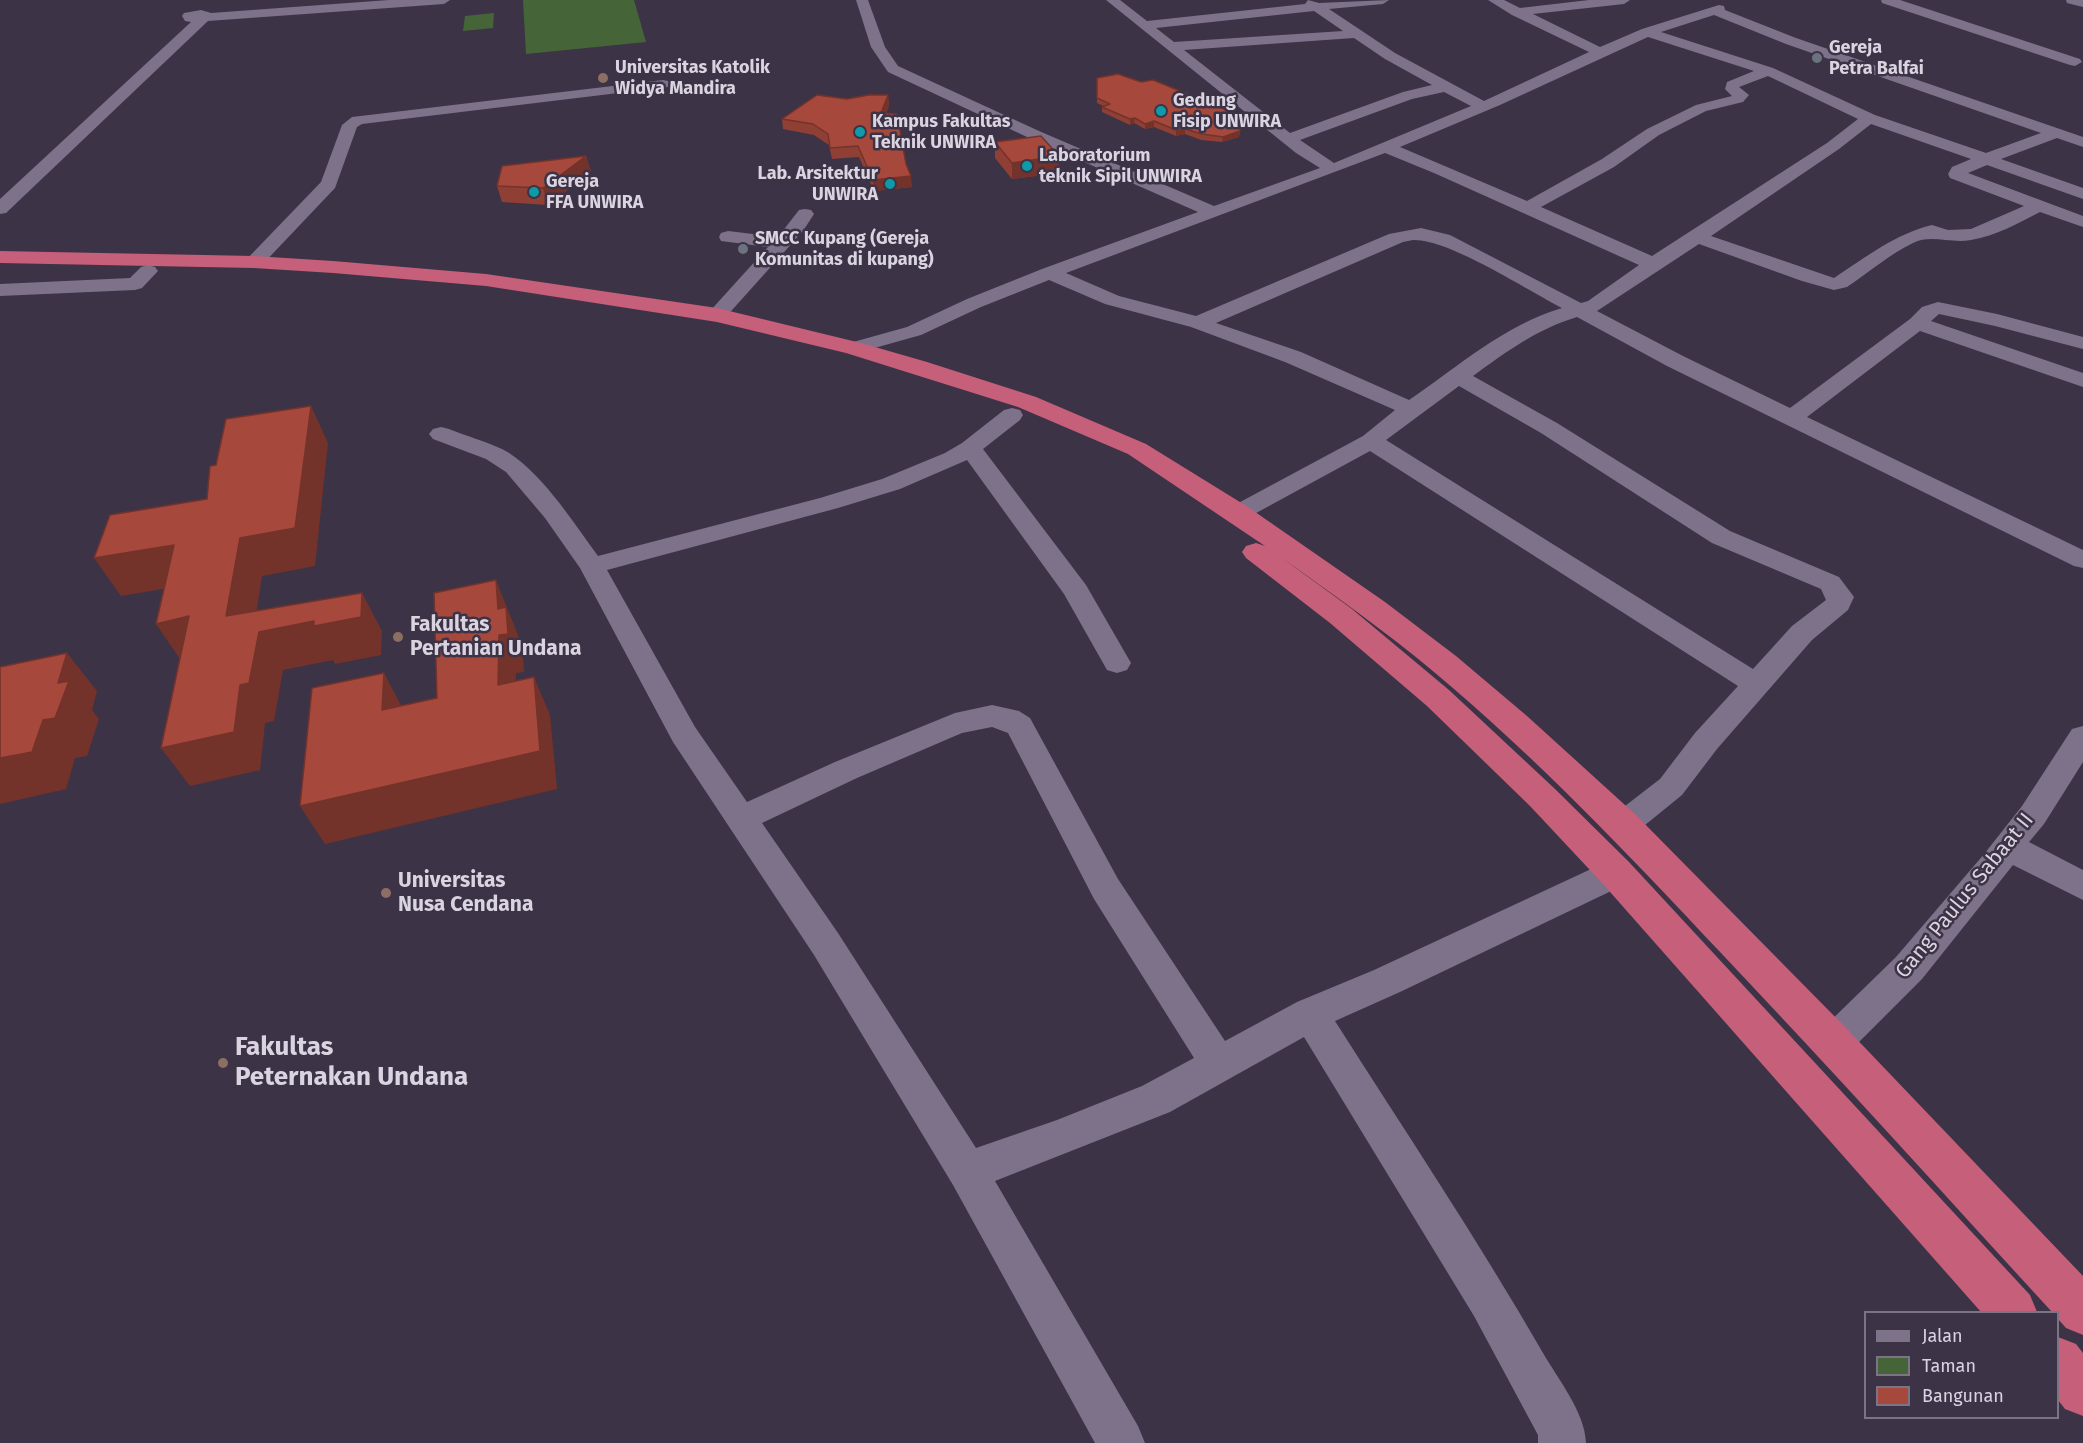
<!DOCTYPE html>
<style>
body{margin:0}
#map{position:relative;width:2083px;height:1443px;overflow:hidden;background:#3d3347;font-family:"Fira Sans",sans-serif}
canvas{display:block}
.legend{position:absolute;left:1864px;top:1311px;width:195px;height:108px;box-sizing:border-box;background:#3d3347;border:2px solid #7c7385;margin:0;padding:8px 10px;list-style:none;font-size:18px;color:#dad4e1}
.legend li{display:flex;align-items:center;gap:12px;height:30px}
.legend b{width:30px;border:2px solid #7c7385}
</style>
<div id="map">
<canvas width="2083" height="1443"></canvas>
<ul class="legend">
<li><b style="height:8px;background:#7d7289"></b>Jalan</li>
<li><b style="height:16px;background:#456538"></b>Taman</li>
<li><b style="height:16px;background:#a6493c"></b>Bangunan</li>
</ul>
</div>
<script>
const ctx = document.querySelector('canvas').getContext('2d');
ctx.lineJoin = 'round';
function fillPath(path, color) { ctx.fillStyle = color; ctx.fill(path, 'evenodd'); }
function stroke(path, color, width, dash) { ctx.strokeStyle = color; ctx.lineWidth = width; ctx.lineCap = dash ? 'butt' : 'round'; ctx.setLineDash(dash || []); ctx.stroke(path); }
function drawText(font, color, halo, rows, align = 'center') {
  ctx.font = font + ' "Fira Sans",sans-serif'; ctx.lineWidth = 5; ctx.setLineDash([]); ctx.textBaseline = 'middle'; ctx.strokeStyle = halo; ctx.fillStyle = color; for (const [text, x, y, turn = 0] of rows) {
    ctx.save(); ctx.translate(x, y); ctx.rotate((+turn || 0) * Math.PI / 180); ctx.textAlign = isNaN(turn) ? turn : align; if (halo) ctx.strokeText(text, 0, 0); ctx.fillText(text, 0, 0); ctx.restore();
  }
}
const green = new Path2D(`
 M 523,0 L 634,0 L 646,42 L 526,54 Z
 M 494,13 L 493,28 L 463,31 L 465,16 Z`);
const minor = new Path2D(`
 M 389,0 L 450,0 L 444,4 L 208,21 L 6,213 L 0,214 L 0,199 L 191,22 L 185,21 L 182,16 L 184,13 L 201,10 L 211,13 Z
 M 856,0 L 868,0 L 885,47 L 898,66 L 1039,131 L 1214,206 L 1320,168 L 1296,153 L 1106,0 L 1120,0 L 1147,21 L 1305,4 L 1308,0 L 1319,3 L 1389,0 L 1383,4 L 1329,9 L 1395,53 L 1484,101 L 1589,52 L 1512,15 L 1488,0 L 1504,0 L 1520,8 L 1589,0 L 1630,0 L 1624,4 L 1533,14 L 1600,47 L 1642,29 L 1719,5 L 1724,6 L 1725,10 L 1796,38 L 2083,137 L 2083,147 L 2057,138 L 2001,159 L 2083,188 L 2083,199 L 1987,165 L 1968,173 L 2083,216 L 2083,227 L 2040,212 C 2018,223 1996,236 1971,240 C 1951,244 1931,234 1913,243 C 1890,254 1868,273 1847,287 L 1834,290 L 1802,281 L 1699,244 L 1597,311 L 1683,356 L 1790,408 L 1910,319 L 1922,307 L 1938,302 L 1997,314 L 2083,337 L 2083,349 L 1995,326 L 1939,314 L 1931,321 L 2083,373 L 2083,387 L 1920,331 L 1807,417 L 2083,550 L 2083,568 L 2074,566 L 1667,366 L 1577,317 C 1537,329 1506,352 1473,376 L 1557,423 L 1730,531 L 1839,577 L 1854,597 L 1848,610 L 1812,640 L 1717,749 L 1682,795 L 1634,834 L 1623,838 L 1612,834 L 1607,825 L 1612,816 L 1660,779 L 1695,733 L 1738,686 L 1370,451 L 1247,518 L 1238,521 L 1229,518 L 1225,513 L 1229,508 L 1363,436 L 1395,410 L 1285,362 L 1191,327 L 1105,304 L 1049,280 L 981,307 L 921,335 L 853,354 L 846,352 L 842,348 L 846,344 L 907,327 L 967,299 L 1042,269 L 1198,212 L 1027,137 L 888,72 L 871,47 ZM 1314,11 L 1343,31 L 1174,42 L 1156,28 ZM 1714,15 L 1786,44 L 2041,133 L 1986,153 L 1875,115 L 1773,68 L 1661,32 ZM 1648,37 L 1754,71 L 1727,82 L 1725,89 L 1732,96 L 1696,105 L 1647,129 L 1602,159 L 1527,201 L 1400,147 L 1500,105 ZM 1354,38 L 1385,59 L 1432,85 L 1403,92 L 1290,133 L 1184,50 ZM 1768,76 L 1858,119 L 1827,143 L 1652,256 L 1541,207 L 1614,167 L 1659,135 L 1706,111 L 1743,102 L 1749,95 L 1739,87 ZM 1444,92 L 1471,106 L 1334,163 L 1300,140 L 1412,99 ZM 1871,124 L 1971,159 L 1952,167 L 1948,174 L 1950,178 L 2024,206 L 1971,229 L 1948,230 L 1932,225 C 1895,234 1866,257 1834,278 L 1711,236 L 1839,149 ZM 1385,153 L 1434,173 L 1639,265 L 1588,301 L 1581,303 L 1450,235 L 1421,228 L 1389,234 L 1196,316 L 1119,296 L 1066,273 ZM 1413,240 C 1449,239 1527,290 1562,308 C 1504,325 1458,367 1409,400 L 1301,352 L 1216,323 L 1403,242 ZM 1459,386 L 1541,433 L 1712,543 L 1821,589 L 1826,600 L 1792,626 L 1753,669 L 1386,440 Z
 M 1881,0 L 1900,0 L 2080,59 L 2082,62 L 2075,66 L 2070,65 L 1882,3 Z
 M 2066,0 L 2083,0 L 2083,7 L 2067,3 Z
 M 663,80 L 668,81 L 670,84 L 668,87 L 362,124 L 357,127 L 335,188 L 261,266 L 247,266 L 244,262 L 321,182 L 342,125 L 352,117 Z
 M 805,209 L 811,210 L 814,214 L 803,231 L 724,319 L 710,319 L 707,315 L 710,311 L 768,247 L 721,241 L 719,237 L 721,233 L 728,231 L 778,237 L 799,210 Z
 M 148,265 L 155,267 L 158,271 L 142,288 L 135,290 L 0,296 L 0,284 L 130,278 L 141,267 Z
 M 1012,408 L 1020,410 L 1023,415 L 1020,420 L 983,449 L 1086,585 L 1131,663 L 1127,670 L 1117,673 L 1107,670 L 1064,594 L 967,460 L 900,489 L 838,508 L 607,570 L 695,727 L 747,802 L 835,762 L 955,713 L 992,705 L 1019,711 L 1030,718 L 1118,879 L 1225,1041 L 1297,1002 L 1374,970 L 1604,863 L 1616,859 L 1628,863 L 1633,873 L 1628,883 L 1400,992 L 1335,1021 C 1405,1131 1478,1240 1543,1353 C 1558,1379 1585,1412 1586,1443 L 1538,1443 L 1538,1435 L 1474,1316 L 1304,1037 L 1170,1112 L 995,1181 L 1138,1426 L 1145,1443 L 1095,1443 L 953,1185 L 814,955 L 673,742 L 580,568 L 545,518 L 506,472 L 486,459 L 433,439 L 429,434 L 433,429 L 441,427 L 449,429 C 466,436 485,441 502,449 C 538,467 574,523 598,556 L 820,498 L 882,479 L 945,453 L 962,443 L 1004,410 ZM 992,727 L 1008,733 L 1094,899 L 1194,1058 L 1142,1086 L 1057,1120 L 976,1148 L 838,933 L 762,823 L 857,778 L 962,733 Z
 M 2083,726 L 2083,762 L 2044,824 L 2029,842 L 2083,870 L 2083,900 L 2013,865 L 1922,979 L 1846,1055 L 1833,1060 L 1820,1055 L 1814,1043 L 1820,1031 L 1896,957 L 1985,853 L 2022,806 L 2072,729 Z`);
const trunk = new Path2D(`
 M 0,251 L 254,256 L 333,261 L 486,274 L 717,308 L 861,343 L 927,362 L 1036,397 L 1146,444 L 1248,507 L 1385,602 L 1456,656 L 1527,716 L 1636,815 L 1848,1030 L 2083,1276 L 2083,1335 L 2066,1328 L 2058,1319 L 2058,1312 L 2052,1312 C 1942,1192 1833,1071 1721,953 C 1629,855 1537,758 1434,672 C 1385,631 1334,595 1282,558 L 1352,609 L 1449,690 L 1554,788 L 1629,862 L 2030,1295 L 2037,1312 L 1981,1312 L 1603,884 L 1530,806 L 1427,706 L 1330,623 L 1246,558 L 1242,552 L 1246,546 L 1256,543 L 1265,546 L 1128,454 L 1018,407 L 846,353 L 717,322 L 486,286 L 333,273 L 254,268 L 0,263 Z
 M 2058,1337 L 2076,1344 L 2083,1353 L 2083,1416 L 2065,1409 L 2058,1400 Z`);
const wall = new Path2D(`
 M 1097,78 L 1240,131 L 1239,137 L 1222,142 L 1201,140 L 1185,134 L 1176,136 L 1154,127 L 1145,129 L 1134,123 L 1130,125 L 1102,112 L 1102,107 L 1104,106 L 1097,103 Z
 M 888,95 L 889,106 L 886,113 L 906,164 L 912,187 L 874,191 L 859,157 L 832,159 L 829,145 L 814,135 L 783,129 L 782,119 Z
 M 995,142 L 1059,156 L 1059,173 L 1012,179 L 995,158 Z
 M 586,156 L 591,172 L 548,205 L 502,202 L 497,186 Z`);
const shadedWall = new Path2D(`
 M 888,95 L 889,106 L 882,124 L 881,113 Z
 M 1135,118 L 1134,123 L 1130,125 L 1130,119 Z
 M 1154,121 L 1154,127 L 1145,129 L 1145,124 Z
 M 1185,129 L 1185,134 L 1176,136 L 1176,130 Z
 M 1240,131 L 1239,137 L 1222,142 L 1223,137 Z
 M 586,156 L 591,172 L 548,205 L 543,188 Z
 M 1059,156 L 1059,173 L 1012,179 L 1012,163 Z
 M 911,176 L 912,187 L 874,191 L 873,180 Z
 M 311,406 L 328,443 L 315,566 L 262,576 L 250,654 L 226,616 L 240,538 Z
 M 174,545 L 198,583 L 121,596 L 94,558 Z
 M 496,580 L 522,645 L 524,672 L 516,673 L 515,723 L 498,685 L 498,609 Z
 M 362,593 L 382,631 L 381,655 L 335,664 L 333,660 L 283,670 L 274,721 L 265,723 L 260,770 L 190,786 L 161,748 L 240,685 L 259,632 L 314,621 Z
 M 189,616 L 182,662 L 156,624 Z
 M 67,653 L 97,691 L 92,710 L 99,719 L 87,756 L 75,758 L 66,789 L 0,804 L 0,758 L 43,720 L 58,683 Z
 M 384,673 L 404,711 L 382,710 Z
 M 534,677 L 550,715 L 557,789 L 325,844 L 300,806 Z`);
const building = new Path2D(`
 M 1118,74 L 1141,82 L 1153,80 L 1239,115 L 1240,131 L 1223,137 L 1202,134 L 1185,129 L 1176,130 L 1154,121 L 1145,124 L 1135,118 L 1130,119 L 1102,107 L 1110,104 L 1097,98 L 1097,78 Z
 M 817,95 L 847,99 L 869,95 L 888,95 L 881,113 L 897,114 L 906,164 L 911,176 L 873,180 L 858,146 L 830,148 L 828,134 L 813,124 L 782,119 Z
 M 1041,136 L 1059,156 L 1012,163 L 995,142 Z
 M 586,156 L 543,188 L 497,186 L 502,166 Z
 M 311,406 L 295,528 L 240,538 L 226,616 L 362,593 L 361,617 L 314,626 L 314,621 L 259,632 L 249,683 L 240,685 L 234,732 L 161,748 L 189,616 L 156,624 L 174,545 L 94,558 L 110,515 L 207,499 L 210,466 L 216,465 L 226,419 Z
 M 496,580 L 498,609 L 506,607 L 508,634 L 499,635 L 498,685 L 534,677 L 540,751 L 300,806 L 312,688 L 384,673 L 382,710 L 437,698 L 434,593 Z
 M 67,653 L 58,683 L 69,681 L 55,718 L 43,720 L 32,752 L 0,758 L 0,667 Z`);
const markers = [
 [1817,58,6,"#6b7280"],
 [603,78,6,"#8d6e63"],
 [1161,111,6,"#0f9aa8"],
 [860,132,6,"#0f9aa8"],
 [1027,166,6,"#0f9aa8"],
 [890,184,6,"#0f9aa8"],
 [534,192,6,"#0f9aa8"],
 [743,249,6,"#6b7280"],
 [398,637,6,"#8d6e63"],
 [386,893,6,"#8d6e63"],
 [223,1063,6,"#8d6e63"]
];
const farPoinames = [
 ["Gereja",1829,48],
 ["Petra Balfai",1829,69],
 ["Universitas Katolik",615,68],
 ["Widya Mandira",615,89],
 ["Gedung",1173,101],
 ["Fisip UNWIRA",1173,122],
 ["Kampus Fakultas",872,122],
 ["Teknik UNWIRA",872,143],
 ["Laboratorium",1039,156],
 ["teknik Sipil UNWIRA",1039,177],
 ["Lab. Arsitektur",878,174,"right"],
 ["UNWIRA",878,195,"right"],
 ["Gereja",546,182],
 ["FFA UNWIRA",546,203],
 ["SMCC Kupang (Gereja",755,239],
 ["Komunitas di kupang)",755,260]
];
const poiNames = [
 ["Fakultas",410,625],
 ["Pertanian Undana",410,649],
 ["Universitas",398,881],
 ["Nusa Cendana",398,905]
];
const streetNames = [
 ["Gang Paulus Sabaat II",1965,896,-51]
];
const nearPoinames = [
 ["Fakultas",235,1048],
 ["Peternakan Undana",235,1078]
];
fillPath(green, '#456538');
fillPath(minor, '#7d7289');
fillPath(trunk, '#c65f79');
fillPath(wall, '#8f3f34');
fillPath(shadedWall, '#74332a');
fillPath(building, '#a6493c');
stroke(building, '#74332a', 1.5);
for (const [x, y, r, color] of markers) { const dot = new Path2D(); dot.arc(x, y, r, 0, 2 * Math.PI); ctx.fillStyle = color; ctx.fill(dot); stroke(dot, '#3d3347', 2); }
drawText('bold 18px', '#dad4e1', '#3d3347', farPoinames, 'left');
drawText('bold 21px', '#dad4e1', '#3d3347', poiNames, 'left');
drawText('21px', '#dad4e1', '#3d3347', streetNames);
drawText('bold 26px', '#dad4e1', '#3d3347', nearPoinames, 'left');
</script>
